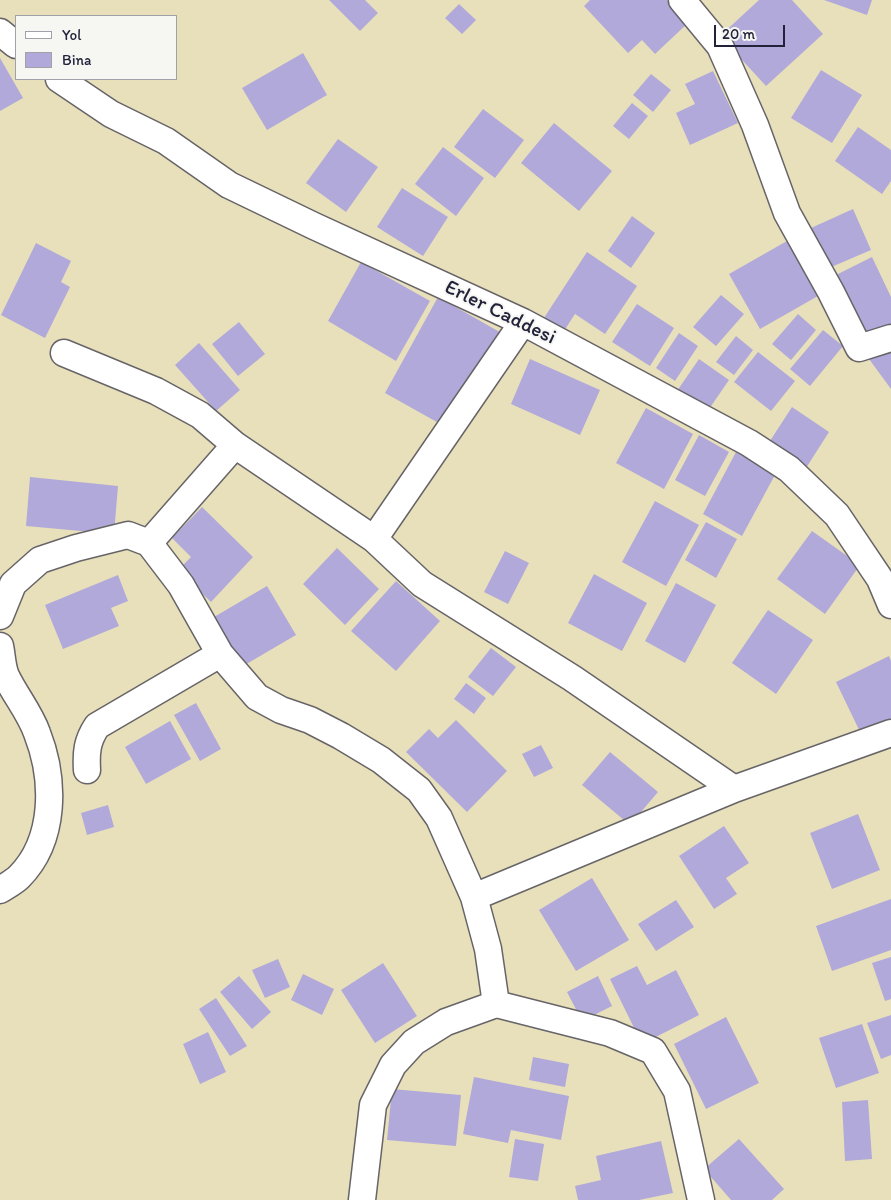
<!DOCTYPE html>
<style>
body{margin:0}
#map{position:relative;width:891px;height:1200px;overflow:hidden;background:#e8e0bb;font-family:Itim,sans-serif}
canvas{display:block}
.legend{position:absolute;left:15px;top:15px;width:162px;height:65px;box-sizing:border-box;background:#f6f6f2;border:1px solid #a1a1a9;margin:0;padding:6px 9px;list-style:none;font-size:15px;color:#22223b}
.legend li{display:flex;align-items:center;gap:10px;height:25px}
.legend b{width:25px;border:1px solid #a1a1a9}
.scale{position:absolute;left:714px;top:25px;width:71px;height:22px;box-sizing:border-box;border:2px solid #22223b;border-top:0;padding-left:6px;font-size:15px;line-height:18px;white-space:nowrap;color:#22223b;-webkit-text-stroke:4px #f6f6f2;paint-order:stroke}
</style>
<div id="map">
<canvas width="891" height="1200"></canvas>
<ul class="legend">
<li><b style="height:6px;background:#fff"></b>Yol</li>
<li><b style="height:14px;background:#b1a9d9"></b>Bina</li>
</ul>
<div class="scale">20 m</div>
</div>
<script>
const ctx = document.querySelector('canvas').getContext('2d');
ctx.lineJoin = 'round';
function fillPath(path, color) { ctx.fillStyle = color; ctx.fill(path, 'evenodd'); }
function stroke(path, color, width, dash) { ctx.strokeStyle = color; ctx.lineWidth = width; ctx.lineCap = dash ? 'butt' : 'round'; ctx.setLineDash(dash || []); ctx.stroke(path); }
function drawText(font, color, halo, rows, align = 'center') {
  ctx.font = font + ' Itim,sans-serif'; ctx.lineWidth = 4; ctx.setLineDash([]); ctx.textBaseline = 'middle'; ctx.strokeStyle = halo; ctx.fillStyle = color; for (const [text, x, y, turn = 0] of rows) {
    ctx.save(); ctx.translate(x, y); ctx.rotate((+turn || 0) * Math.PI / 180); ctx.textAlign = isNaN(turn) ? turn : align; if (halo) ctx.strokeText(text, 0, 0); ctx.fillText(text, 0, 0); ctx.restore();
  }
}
const building = new Path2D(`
 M 329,0 L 365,0 L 378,13 L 360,31 Z
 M 590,0 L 667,0 L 688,23 L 655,54 L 642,40 L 628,53 L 584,6 Z
 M 759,0 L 792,0 L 823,34 L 766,86 L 720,36 Z
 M 824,0 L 872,0 L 867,15 Z
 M 459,4 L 476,20 L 462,34 L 445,18 Z
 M 303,53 L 327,95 L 267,130 L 242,88 Z
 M 0,58 L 23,98 L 0,111 Z
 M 821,70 L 862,95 L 832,143 L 791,118 Z
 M 713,71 L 738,123 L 690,145 L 676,113 L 695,104 L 685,84 Z
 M 651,74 L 671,90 L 653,112 L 633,95 Z
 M 632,103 L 648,116 L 629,139 L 613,126 Z
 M 483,109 L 524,140 L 495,178 L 454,147 Z
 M 554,123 L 612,171 L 579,211 L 521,163 Z
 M 858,127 L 891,150 L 891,181 L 882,194 L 835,161 Z
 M 338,139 L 378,167 L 346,212 L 306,183 Z
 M 443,147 L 484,178 L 456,216 L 415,184 Z
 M 402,188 L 448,217 L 423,256 L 377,227 Z
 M 853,209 L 871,250 L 829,268 L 811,228 Z
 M 632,216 L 655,233 L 631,268 L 608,251 Z
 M 787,241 L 818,296 L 760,329 L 729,274 Z
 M 36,243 L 71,261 L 61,282 L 70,287 L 45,338 L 1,315 Z
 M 587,252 L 637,286 L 605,334 L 575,314 L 562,334 L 542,321 Z
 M 872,257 L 891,297 L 891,327 L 866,338 L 836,275 Z
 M 361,262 L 430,301 L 396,361 L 328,321 Z
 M 721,295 L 744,314 L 716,346 L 693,327 Z
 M 438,297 L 505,335 L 444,426 L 385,393 Z
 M 637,304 L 674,328 L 650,366 L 612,342 Z
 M 798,314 L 816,330 L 791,360 L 772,344 Z
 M 239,322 L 265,354 L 238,376 L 212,344 Z
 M 823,330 L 843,346 L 810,386 L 790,369 Z
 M 679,333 L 698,346 L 675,381 L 656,368 Z
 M 736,336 L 753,350 L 734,375 L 716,362 Z
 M 199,343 L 240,390 L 216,411 L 175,365 Z
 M 891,344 L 891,389 L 869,359 Z
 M 758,352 L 795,381 L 771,411 L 734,382 Z
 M 530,359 L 600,390 L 580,435 L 511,404 Z
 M 699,359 L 729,380 L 707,412 L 677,391 Z
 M 792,407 L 829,432 L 806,468 L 768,444 Z
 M 646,408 L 693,434 L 664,489 L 616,463 Z
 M 699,435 L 729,452 L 705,496 L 675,480 Z
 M 736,452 L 776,473 L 742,536 L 703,514 Z
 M 30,477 L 118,486 L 114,534 L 26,526 Z
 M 655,501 L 699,525 L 666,586 L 622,562 Z
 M 202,507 L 253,557 L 211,602 L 178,570 L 191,557 L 172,538 Z
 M 706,522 L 737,539 L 716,578 L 685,560 Z
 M 812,531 L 860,565 L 825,614 L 777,579 Z
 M 337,548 L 379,589 L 345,625 L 303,584 Z
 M 505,551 L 529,563 L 508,604 L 484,592 Z
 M 594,574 L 647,603 L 622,651 L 568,623 Z
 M 118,575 L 128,601 L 111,608 L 119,626 L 63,649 L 45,605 Z
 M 396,581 L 440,621 L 396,671 L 351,631 Z
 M 676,583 L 716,605 L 685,663 L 645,641 Z
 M 267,586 L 296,635 L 243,666 L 214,617 Z
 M 768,610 L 813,640 L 776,694 L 732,663 Z
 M 491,648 L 516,667 L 493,696 L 468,677 Z
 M 889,656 L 891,661 L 891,725 L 863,738 L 836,682 Z
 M 466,683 L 486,698 L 474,714 L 454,699 Z
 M 196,703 L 221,749 L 200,761 L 174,715 Z
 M 456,720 L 507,771 L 467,812 L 406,752 L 429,729 L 438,738 Z
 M 170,721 L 191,759 L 146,784 L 125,747 Z
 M 541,745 L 553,768 L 534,777 L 522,754 Z
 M 610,752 L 658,792 L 630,825 L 582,785 Z
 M 108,805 L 114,827 L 87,835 L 81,813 Z
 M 858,814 L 880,870 L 832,889 L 810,833 Z
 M 724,826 L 749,863 L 726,878 L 737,894 L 714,909 L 679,856 Z
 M 592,878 L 629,940 L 576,971 L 539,910 Z
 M 891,899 L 891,950 L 832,971 L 816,926 Z
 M 676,900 L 694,927 L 656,951 L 638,924 Z
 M 891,957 L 891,999 L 885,1001 L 872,963 Z
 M 278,959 L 290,987 L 265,998 L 252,970 Z
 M 383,963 L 417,1016 L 375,1043 L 341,990 Z
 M 637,966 L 647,985 L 676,970 L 699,1015 L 642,1044 L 610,979 Z
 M 303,974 L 334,989 L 322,1015 L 291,1000 Z
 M 239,976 L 271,1012 L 252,1029 L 220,992 Z
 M 598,976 L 612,1006 L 582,1021 L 567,992 Z
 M 216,998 L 247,1046 L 230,1056 L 199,1009 Z
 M 891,1015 L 891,1055 L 881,1059 L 867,1023 Z
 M 726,1017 L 759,1083 L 706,1109 L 674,1044 Z
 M 862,1024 L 879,1073 L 836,1088 L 819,1038 Z
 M 208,1032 L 226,1072 L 200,1084 L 183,1044 Z
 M 533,1057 L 569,1064 L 565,1087 L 529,1080 Z
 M 474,1077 L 569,1096 L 561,1140 L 511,1130 L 508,1143 L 463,1134 Z
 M 392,1089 L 461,1095 L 456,1146 L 387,1140 Z
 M 868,1100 L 872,1159 L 845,1161 L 842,1102 Z
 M 515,1139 L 544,1144 L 538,1181 L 509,1177 Z
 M 739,1139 L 784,1189 L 772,1200 L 731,1200 L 704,1169 Z
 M 661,1141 L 673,1193 L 639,1200 L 578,1200 L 575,1186 L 601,1180 L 596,1156 Z`);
const minor = new Path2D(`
 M 682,0 L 720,46 L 755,125 L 787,213 L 831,292 L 859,348 L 891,338
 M 0,32 L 16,45
 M 59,79 L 111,114 L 166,141 L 229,185 L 314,226 L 523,322 L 749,443 L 789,469 L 837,515 L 880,579 L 891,605
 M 64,353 L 156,391 L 200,415 L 235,445 L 374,539 L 422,584 L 572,678 L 734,789
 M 374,539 L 523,322
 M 149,543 L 235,445
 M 0,616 L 13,584 L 40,560 L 76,548 L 128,535 L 149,543 L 181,585 L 220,654 L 257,697 L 281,710 L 310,720 L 341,736 L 381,760 L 419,790 L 439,818 L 474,897 L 488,949 L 496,1004 L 446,1022 L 414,1042 L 393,1065 L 373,1105 L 362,1200
 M 0,646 C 2,655 2,667 6,676 C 15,695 30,713 37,733 C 55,779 56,840 19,877 C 14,882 6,886 0,890
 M 87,770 C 86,752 87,741 97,726 L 220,654
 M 474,897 L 734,789 L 891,733
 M 496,1004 L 610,1033 L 653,1051 L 677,1091 L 701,1200`);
const streetNames = [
 ["Erler Caddesi",500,313,26]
];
fillPath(building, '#b1a9d9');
stroke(minor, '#676468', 29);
stroke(minor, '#fff', 26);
drawText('21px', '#22223b', '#f6f6f2', streetNames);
</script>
